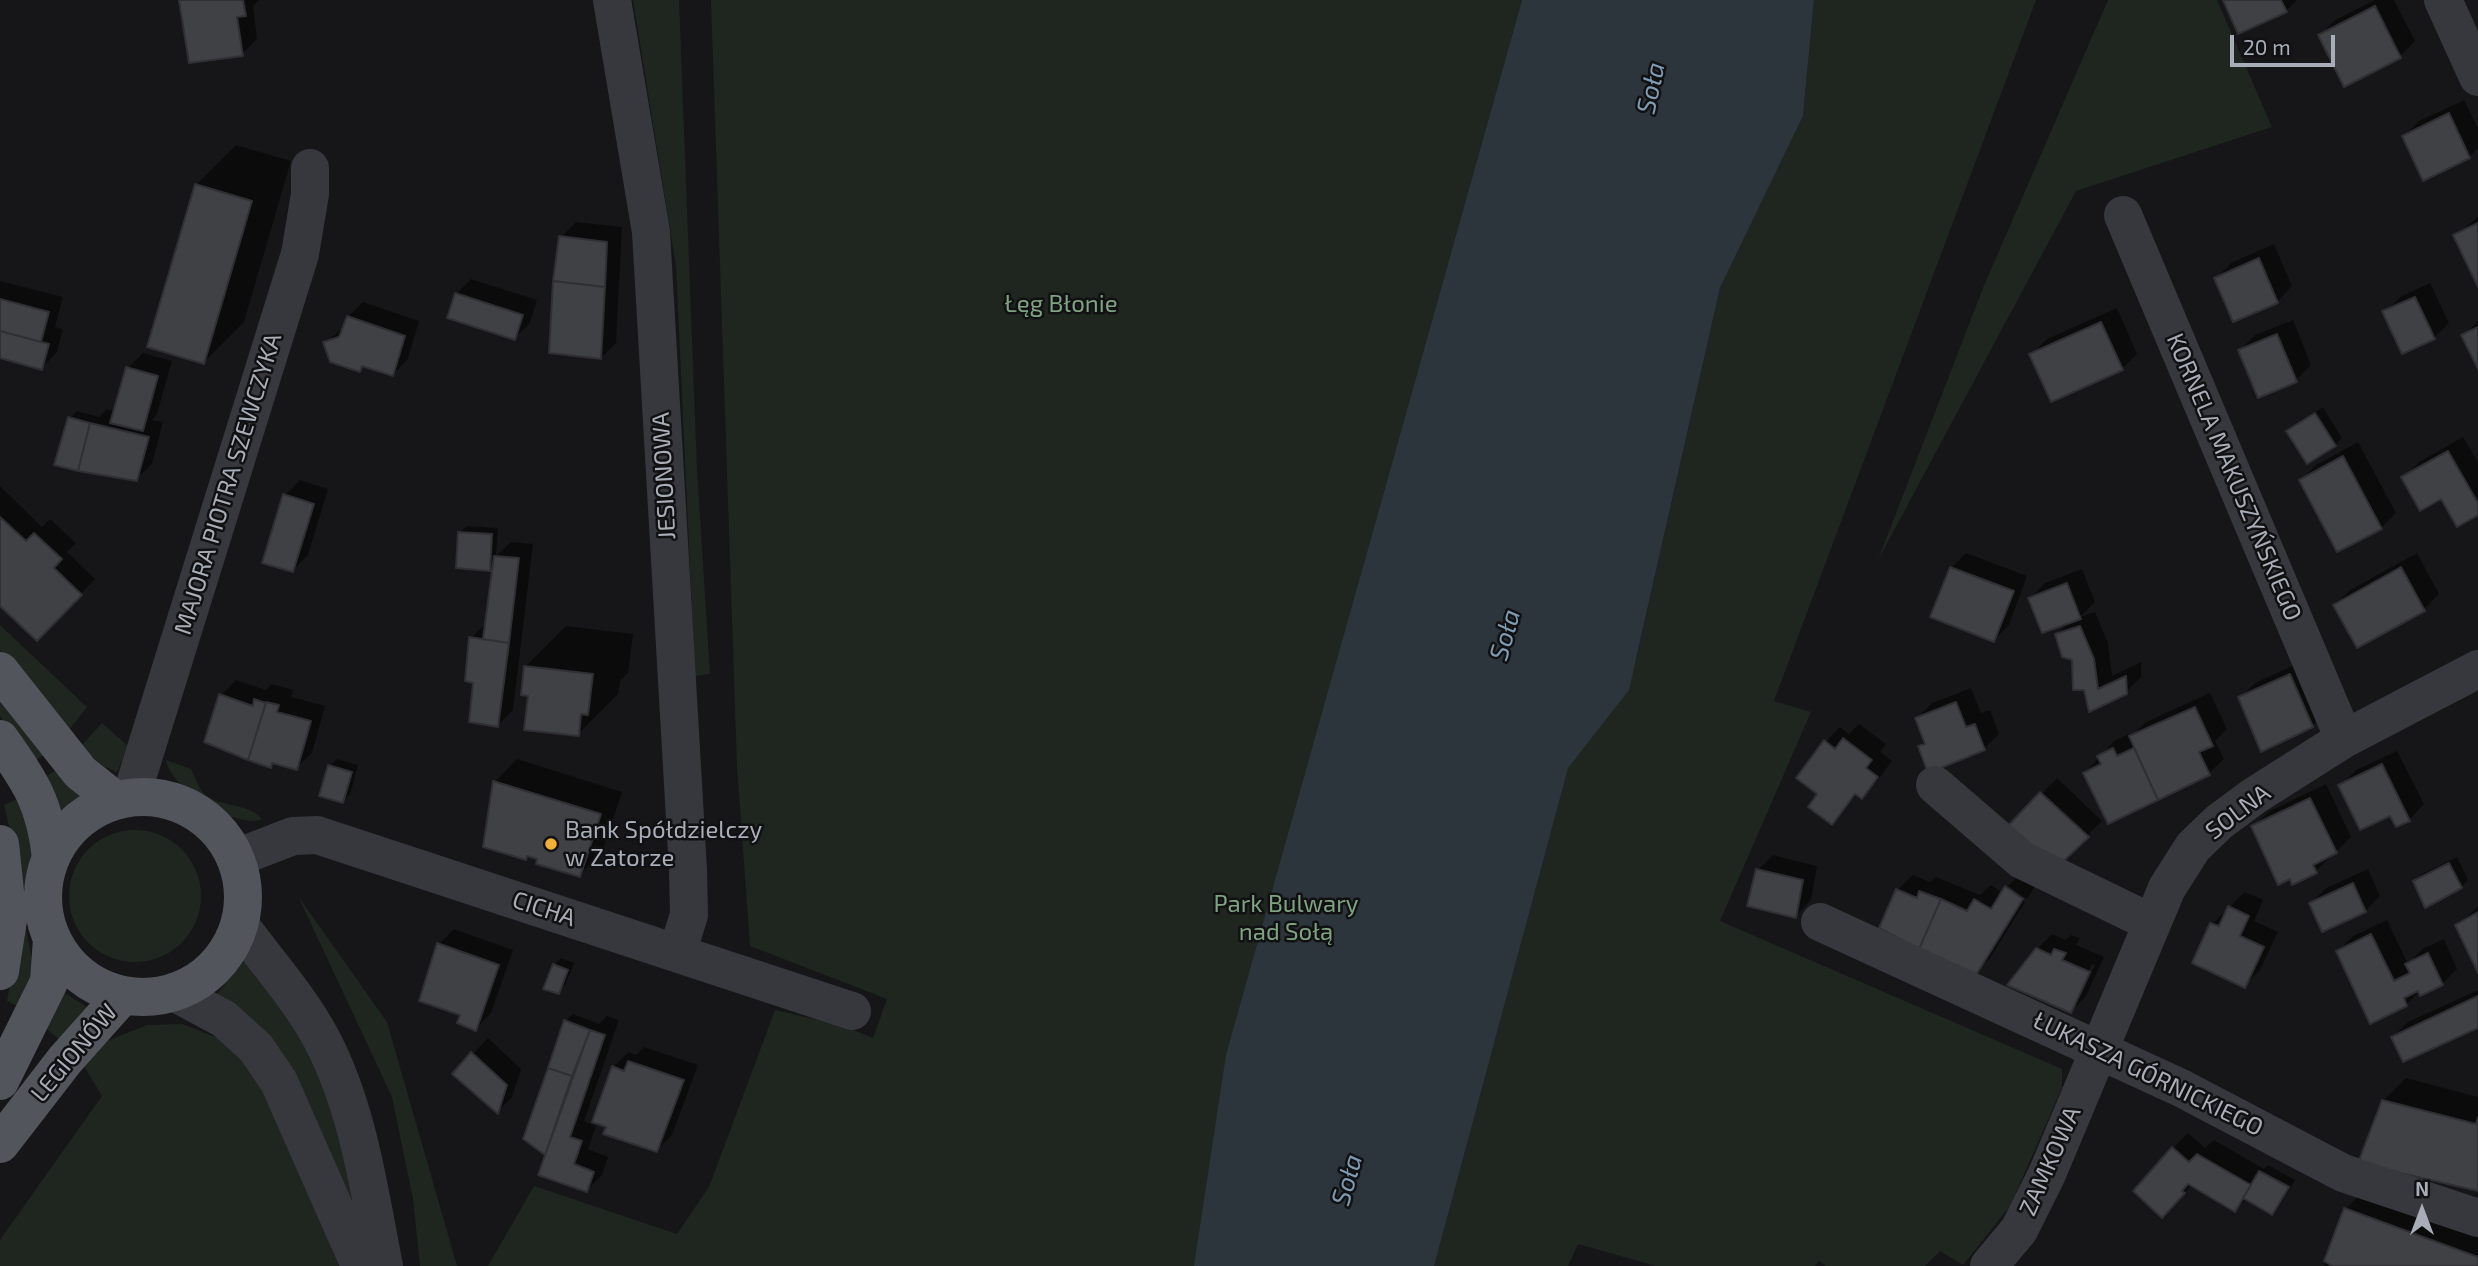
<!DOCTYPE html>
<meta charset="utf-8">
<style>
body{margin:0}
#map{position:relative;width:2478px;height:1266px;overflow:hidden;background:#161618;font-family:"Exo 2",sans-serif}
canvas{display:block}
.north{position:absolute;left:2387px;top:1175px;width:70px;height:70px;-webkit-text-stroke:5px #111113;paint-order:stroke;rotate:0deg;font-size:19px;font-weight:700;line-height:28px;text-align:center;color:#a8adb8}
.north::after{content:'';display:block;margin:auto;width:24px;height:32px;background:#a8adb8;clip-path:polygon(50% 0,100% 100%,50% 72%,0 100%)}
.scale{position:absolute;left:2230px;top:35px;width:105px;height:32px;box-sizing:border-box;border:4px solid #a8adb8;border-top:0;padding-left:9px;font-size:21px;line-height:24px;white-space:nowrap;color:#a8adb8;-webkit-text-stroke:5px #111113;paint-order:stroke}
</style>
<div id="map">
<canvas width="2478" height="1266"></canvas>
<div class="north">N</div>
<div class="scale">20 m</div>
</div>
<script>
const ctx = document.querySelector('canvas').getContext('2d');
ctx.lineJoin = 'round';
function fillPath(path, color) { ctx.fillStyle = color; ctx.fill(path, 'evenodd'); }
function stroke(path, color, width, dash) { ctx.strokeStyle = color; ctx.lineWidth = width; ctx.lineCap = dash ? 'butt' : 'round'; ctx.setLineDash(dash || []); ctx.stroke(path); }
function drawText(font, color, halo, rows, align = 'center') {
  ctx.font = font + ' "Exo 2",sans-serif'; ctx.lineWidth = 5; ctx.setLineDash([]); ctx.textBaseline = 'middle'; ctx.strokeStyle = halo; ctx.fillStyle = color; for (const [text, x, y, turn = 0] of rows) {
    ctx.save(); ctx.translate(x, y); ctx.rotate((+turn || 0) * Math.PI / 180); ctx.textAlign = isNaN(turn) ? turn : align; if (halo) ctx.strokeText(text, 0, 0); ctx.fillText(text, 0, 0); ctx.restore();
  }
}
const green = new Path2D(`
 M 633,0 L 679,0 L 697,470 L 710,674 L 695,676 L 676,266 Z
 M 711,0 L 1522,0 L 1360,578 L 1636,660 L 1720,288 L 1803,116 L 1814,0 L 2036,0 L 1774,701 L 1811,712 L 1720,921 L 2062,1069 L 2062,1088 L 2010,1206 L 1963,1265 L 1940,1251 L 1925,1266 L 1826,1266 L 1819,1261 L 1815,1266 L 1656,1266 L 1578,1244 L 1568,1266 L 488,1266 L 534,1186 L 677,1234 L 709,1187 L 775,1010 L 844,1026 L 873,1038 L 887,999 L 750,946 L 737,766 Z
 M 2108,0 L 2217,0 L 2272,127 L 2076,191 L 1878,560 L 1983,288 Z
 M 0,625 L 87,707 L 65,735 L 0,650 Z
 M 0,692 L 45,754 L 32,763 L 0,716 Z
 M 102,723 L 128,746 L 117,772 L 105,767 L 80,747 Z
 M 166,760 L 191,769 C 194,775 197,783 201,790 C 214,809 248,801 262,819 C 235,829 171,789 166,760 Z
 M 59,769 L 87,798 L 59,818 L 44,777 Z
 M 26,795 L 33,855 L 24,888 L 23,914 L 32,960 L 31,982 L 23,1009 L 7,1001 C 20,938 21,867 4,805 Z
 M69 896a66 66 0 1 1 132 0a66 66 0 1 1-132 0Z
 M 298,896 L 387,1022 L 457,1266 L 420,1266 L 413,1199 L 392,1097 Z
 M 249,955 L 335,1096 L 366,1226 L 217,994 Z
 M 62,991 L 90,1009 L 62,1042 L 43,1026 Z
 M 182,1024 L 226,1041 L 260,1081 L 339,1266 L 0,1266 L 0,1240 L 102,1096 L 84,1066 L 107,1041 L 147,1025 Z`);
const water = new Path2D(`
 M 1522,0 L 1814,0 L 1803,116 L 1720,288 L 1629,690 L 1568,768 L 1434,1266 L 1194,1266 L 1226,1055 Z`);
const shadow = new Path2D(`
 M 181,0 L 259,0 L 253,6 L 257,39 L 242,54 Z
 M 2225,0 L 2297,0 L 2286,11 Z
 M 2375,0 L 2394,0 L 2415,41 L 2400,56 L 2345,85 L 2320,35 L 2335,20 Z
 M 2464,100 L 2478,128 L 2478,148 L 2469,157 L 2404,136 L 2419,121 Z
 M 236,145 L 291,161 L 244,322 L 204,362 L 196,185 Z
 M 2478,217 L 2478,283 L 2455,236 Z
 M 576,222 L 622,227 L 616,343 L 601,358 L 561,237 Z
 M 2274,244 L 2292,286 L 2277,302 L 2216,278 L 2231,263 Z
 M 471,279 L 537,300 L 530,323 L 515,338 L 456,294 Z
 M 0,281 L 63,297 L 55,327 L 63,329 L 57,352 L 42,368 L 0,356 Z
 M 2430,283 L 2449,323 L 2434,338 L 2385,312 L 2400,297 Z
 M 363,302 L 419,321 L 408,359 L 393,374 L 364,365 L 359,370 L 325,343 L 345,326 L 348,317 Z
 M 2117,308 L 2137,354 L 2122,369 L 2032,354 L 2047,339 Z
 M 2293,320 L 2311,365 L 2296,380 L 2240,350 L 2255,335 Z
 M 2478,321 L 2478,365 L 2463,336 Z
 M 143,353 L 172,361 L 157,414 L 152,420 L 163,422 L 152,464 L 136,479 L 70,418 L 77,411 L 99,417 L 107,409 L 116,411 L 128,368 Z
 M 2323,407 L 2342,438 L 2335,445 L 2289,431 Z
 M 2463,437 L 2478,462 L 2478,513 L 2404,478 L 2419,462 Z
 M 2358,442 L 2396,513 L 2381,528 L 2301,480 L 2316,465 Z
 M 300,480 L 328,489 L 308,555 L 293,570 L 285,495 Z
 M 0,486 L 42,527 L 50,519 L 76,543 L 67,552 L 95,579 L 52,624 L 0,603 Z
 M 467,526 L 498,528 L 496,556 L 511,542 L 533,544 L 513,710 L 498,725 L 475,681 L 471,638 L 486,623 L 495,563 L 489,569 L 460,533 Z
 M 1966,553 L 2027,576 L 2009,625 L 1994,640 L 1951,568 Z
 M 2417,553 L 2439,594 L 2424,609 L 2357,646 L 2335,605 L 2350,590 Z
 M 2082,569 L 2095,602 L 2080,617 L 2095,612 L 2108,643 L 2112,676 L 2141,662 L 2141,677 L 2126,692 L 2085,689 L 2073,659 L 2057,634 L 2071,620 L 2030,598 L 2045,583 Z
 M 566,626 L 633,634 L 628,673 L 620,681 L 618,694 L 578,734 L 530,694 L 526,666 Z
 M 2305,660 L 2327,711 L 2312,726 L 2240,698 L 2255,683 Z
 M 236,680 L 266,690 L 271,684 L 293,690 L 291,697 L 325,706 L 312,753 L 296,768 L 274,762 L 270,766 L 221,695 Z
 M 1971,688 L 1981,713 L 1990,710 L 1999,734 L 1984,749 L 1920,747 L 1926,741 L 1917,718 L 1932,703 Z
 M 2210,693 L 2227,729 L 2215,741 L 2224,759 L 2208,774 L 2109,822 L 2085,773 L 2114,741 L 2129,734 L 2130,738 L 2146,722 Z
 M 1859,724 L 1886,744 L 1880,752 L 1892,761 L 1877,781 L 1862,796 L 1858,793 L 1832,823 L 1820,794 L 1825,742 L 1840,727 L 1849,734 Z
 M 2397,751 L 2424,804 L 2409,820 L 2391,814 L 2341,785 L 2356,770 Z
 M 337,759 L 358,765 L 350,794 L 343,801 L 330,766 Z
 M 517,759 L 622,792 L 602,852 L 580,875 L 539,858 L 529,855 L 525,858 L 495,782 Z
 M 2057,778 L 2102,821 L 2054,868 L 2007,829 Z
 M 2326,784 L 2351,837 L 2316,871 L 2253,827 L 2268,812 Z
 M 1773,855 L 1817,866 L 1811,900 L 1796,916 L 1758,870 Z
 M 2457,857 L 2468,880 L 2461,887 L 2415,881 L 2422,874 Z
 M 2368,869 L 2380,896 L 2365,911 L 2311,903 L 2326,888 Z
 M 2022,872 L 2037,883 L 2027,899 L 2008,886 L 2008,890 L 2025,902 L 1990,958 L 1975,973 L 1897,890 L 1913,875 L 1930,882 L 1936,877 L 1980,895 L 1991,885 L 2003,893 L 2007,887 Z
 M 2245,892 L 2263,900 L 2254,921 L 2278,932 L 2260,970 L 2245,985 L 2212,924 Z
 M 2478,907 L 2478,969 L 2457,925 Z
 M 2387,920 L 2408,964 L 2422,949 L 2444,939 L 2457,969 L 2442,984 L 2420,991 L 2406,1005 L 2338,951 L 2353,936 Z
 M 454,929 L 513,950 L 491,1013 L 476,1029 L 462,1014 L 439,944 Z
 M 2052,934 L 2066,940 L 2071,935 L 2080,938 L 2076,945 L 2104,957 L 2086,996 L 2071,1011 L 2037,949 ZM 2092,964 L 2095,965 L 2081,995 L 2077,995 Z
 M 561,958 L 574,963 L 565,985 L 558,992 L 554,965 Z
 M 2478,990 L 2478,1026 L 2393,1037 L 2408,1022 Z
 M 573,1014 L 599,1024 L 607,1016 L 619,1020 L 584,1121 L 596,1126 L 588,1149 L 608,1157 L 602,1175 L 587,1190 L 525,1138 L 566,1021 Z
 M 488,1038 L 521,1069 L 512,1097 L 497,1112 L 454,1074 Z
 M 644,1047 L 698,1065 L 672,1135 L 657,1150 L 608,1126 L 613,1067 L 629,1052 L 636,1055 Z
 M 2406,1078 L 2478,1097 L 2478,1190 L 2383,1101 Z
 M 2188,1133 L 2205,1148 L 2214,1140 L 2264,1169 L 2268,1165 L 2295,1180 L 2279,1206 L 2272,1213 L 2247,1198 L 2235,1210 L 2192,1184 L 2177,1201 L 2173,1148 Z
 M 2368,1186 L 2478,1227 L 2478,1266 L 2324,1266 L 2346,1209 Z`);
const building = new Path2D(`
 M 179,0 L 243,0 L 246,16 L 237,17 L 243,56 L 189,63 Z
 M 2223,0 L 2281,0 L 2287,12 L 2238,34 Z
 M 2375,6 L 2401,58 L 2344,87 L 2318,35 Z
 M 2449,113 L 2470,158 L 2423,181 L 2402,136 Z
 M 195,184 L 252,201 L 204,364 L 147,347 Z
 M 2478,223 L 2478,287 L 2453,235 Z
 M 559,236 L 607,242 L 605,287 L 553,281 Z
 M 2259,258 L 2278,303 L 2233,322 L 2214,278 Z
 M 553,281 L 605,287 L 601,359 L 549,353 Z
 M 455,293 L 523,315 L 515,340 L 447,318 Z
 M 2415,297 L 2435,339 L 2402,354 L 2382,311 Z
 M 0,299 L 49,312 L 41,342 L 0,331 Z
 M 347,316 L 405,336 L 393,376 L 362,366 L 360,372 L 330,362 L 323,342 L 339,337 Z
 M 2101,322 L 2123,370 L 2051,402 L 2029,354 Z
 M 2478,327 L 2478,369 L 2461,335 Z
 M 0,331 L 49,344 L 42,370 L 0,358 Z
 M 2277,334 L 2297,382 L 2258,398 L 2238,350 Z
 M 126,367 L 158,376 L 143,431 L 110,423 Z
 M 2315,413 L 2336,446 L 2307,464 L 2286,431 Z
 M 68,417 L 90,423 L 78,471 L 54,465 Z
 M 90,423 L 149,437 L 137,481 L 78,471 Z
 M 2448,451 L 2478,503 L 2478,515 L 2457,527 L 2441,499 L 2420,511 L 2401,477 Z
 M 2343,456 L 2382,529 L 2337,552 L 2299,480 Z
 M 283,494 L 314,504 L 293,572 L 262,563 Z
 M 0,517 L 26,541 L 34,533 L 62,559 L 54,568 L 82,595 L 37,641 L 0,606 Z
 M 458,532 L 492,534 L 490,571 L 456,568 Z
 M 494,556 L 519,558 L 509,643 L 483,639 Z
 M 1950,567 L 2014,591 L 1994,642 L 1930,617 Z
 M 2401,567 L 2425,611 L 2357,648 L 2333,605 Z
 M 2067,583 L 2081,619 L 2042,633 L 2028,598 Z
 M 2080,626 L 2094,659 L 2098,689 L 2126,676 L 2127,694 L 2089,712 L 2084,690 L 2073,690 L 2072,660 L 2062,657 L 2055,634 Z
 M 469,637 L 509,643 L 498,727 L 469,722 L 473,683 L 465,681 Z
 M 524,666 L 593,674 L 588,715 L 581,714 L 579,736 L 524,730 L 528,696 L 521,695 Z
 M 2290,674 L 2313,727 L 2261,752 L 2238,697 Z
 M 219,694 L 253,706 L 254,699 L 266,703 L 248,760 L 204,742 Z
 M 266,702 L 279,705 L 277,712 L 311,721 L 297,770 L 272,763 L 271,768 L 248,760 Z
 M 1956,702 L 1966,727 L 1975,724 L 1985,750 L 1928,773 L 1918,746 L 1925,744 L 1915,718 Z
 M 2195,707 L 2213,746 L 2199,752 L 2210,775 L 2158,800 L 2129,736 Z
 M 1843,738 L 1872,760 L 1866,768 L 1878,777 L 1862,799 L 1855,794 L 1832,825 L 1808,807 L 1817,794 L 1796,778 L 1824,740 L 1835,749 Z
 M 2113,748 L 2117,756 L 2134,748 L 2158,800 L 2108,824 L 2083,773 L 2101,764 L 2097,756 Z
 M 2382,764 L 2410,821 L 2396,827 L 2390,816 L 2360,830 L 2338,785 Z
 M 328,765 L 352,772 L 343,803 L 319,796 Z
 M 493,781 L 601,814 L 580,877 L 536,864 L 537,859 L 527,856 L 526,860 L 483,847 Z
 M 2040,792 L 2089,837 L 2054,870 L 2005,829 Z
 M 2310,798 L 2337,853 L 2313,865 L 2317,873 L 2292,885 L 2290,879 L 2278,885 L 2251,826 Z
 M 2449,863 L 2462,888 L 2425,908 L 2413,881 Z
 M 1756,869 L 1803,880 L 1796,918 L 1747,906 Z
 M 2353,883 L 2366,912 L 2322,932 L 2309,903 Z
 M 2005,886 L 2023,899 L 1976,975 L 1919,949 L 1941,899 L 1967,911 L 1974,899 L 1991,909 Z
 M 1896,889 L 1917,898 L 1919,891 L 1941,899 L 1919,949 L 1879,928 Z
 M 2228,906 L 2249,916 L 2240,936 L 2264,947 L 2245,988 L 2192,963 L 2210,923 L 2219,926 Z
 M 2478,912 L 2478,973 L 2455,925 Z
 M 2371,934 L 2394,981 L 2410,973 L 2405,964 L 2428,953 L 2443,985 L 2420,996 L 2418,991 L 2404,998 L 2407,1006 L 2370,1024 L 2336,951 Z
 M 437,943 L 499,965 L 476,1031 L 457,1023 L 460,1015 L 419,1001 Z
 M 2036,948 L 2051,955 L 2054,949 L 2066,953 L 2062,960 L 2090,972 L 2071,1013 L 2007,985 Z
 M 553,964 L 568,970 L 559,994 L 543,989 Z
 M 2478,996 L 2478,1028 L 2403,1062 L 2391,1037 Z
 M 564,1020 L 590,1030 L 572,1076 L 548,1068 Z
 M 590,1030 L 605,1035 L 570,1137 L 582,1141 L 574,1164 L 594,1172 L 587,1192 L 538,1175 Z
 M 471,1052 L 507,1085 L 498,1114 L 452,1074 Z
 M 628,1061 L 684,1080 L 657,1152 L 603,1134 L 606,1127 L 592,1122 L 612,1066 L 624,1071 Z
 M 548,1068 L 572,1076 L 545,1155 L 523,1139 Z
 M 2382,1100 L 2476,1124 L 2478,1117 L 2478,1191 L 2358,1163 Z
 M 2172,1147 L 2189,1162 L 2197,1154 L 2251,1185 L 2235,1212 L 2188,1184 L 2182,1191 L 2185,1193 L 2162,1218 L 2133,1191 Z
 M 2259,1171 L 2289,1187 L 2272,1215 L 2243,1198 Z
 M 2344,1208 L 2478,1257 L 2478,1266 L 2332,1266 L 2324,1261 Z`);
const minor = new Path2D(`
 M 612,0 L 651,232 L 688,870 L 689,915 L 677,953
 M 2443,0 L 2478,77
 M 2123,215 L 2344,739
 M 1935,785 L 2022,860 L 2152,923
 M 140,796 L 135,784 L 300,254 L 310,194 L 310,168
 M 236,858 L 293,836 L 317,835 L 852,1011
 M 1820,922 L 2181,1088 L 2343,1173 L 2478,1218
 M 240,925 C 267,962 299,997 321,1038 C 358,1107 369,1190 384,1266
 M 174,992 L 224,1019 L 256,1048 L 279,1082 L 360,1266
 M 1989,1266 L 2019,1230 L 2047,1174 L 2167,888 L 2193,847 L 2219,822 L 2254,796 L 2344,739 L 2478,669`);
const major = new Path2D(`
 M 0,671 L 80,772 L 115,800
 M 0,739 C 31,782 45,804 51,857
 M43 897a100 100 0 1 1 200 0a100 100 0 1 1-200 0Z
 M 0,844 L 8,920 L 0,971
 M 0,1081 L 49,982 L 52,939
 M 0,1144 L 65,1060 L 123,995`);
const markers = [
 [551,844,7,"#f2b134"]
];
const parkNames = [
 ["Łęg Błonie",1061,304],
 ["Park Bulwary",1286,904],
 ["nad Sołą",1286,932]
];
const streetNames = [
 ["JESIONOWA",664,476,-93],
 ["KORNELA MAKUSZYŃSKIEGO",2234,477,67],
 ["MAJORA PIOTRA SZEWCZYKA",228,484,-73],
 ["SOLNA",2238,812,-37],
 ["CICHA",544,909,18],
 ["LEGIONÓW",74,1053,-50],
 ["ŁUKASZA GÓRNICKIEGO",2148,1074,26],
 ["ZAMKOWA",2050,1161,-66]
];
const poiNames = [
 ["Bank Spółdzielczy",565,830],
 ["w Zatorze",565,858]
];
const waterNames = [
 ["Soła",1651,88,-78],
 ["Soła",1505,635,-74],
 ["Soła",1347,1180,-74]
];
fillPath(green, '#1e261f');
fillPath(water, '#2c353c');
fillPath(shadow, '#0007');
fillPath(building, '#404145');
stroke(building, '#303034', 2);
stroke(minor, '#37383d', 38);
stroke(major, '#53555c', 38);
for (const [x, y, r, color] of markers) { const dot = new Path2D(); dot.arc(x, y, r, 0, 2 * Math.PI); ctx.fillStyle = color; ctx.fill(dot); stroke(dot, '#111113', 2.5); }
drawText('24px', '#7fa381', '#111113', parkNames);
drawText('24px', '#a8adb8', '#111113', streetNames);
drawText('24px', '#a8adb8', '#111113', poiNames, 'left');
drawText('italic 26px', '#7f9bb3', '#111113', waterNames);
</script>
